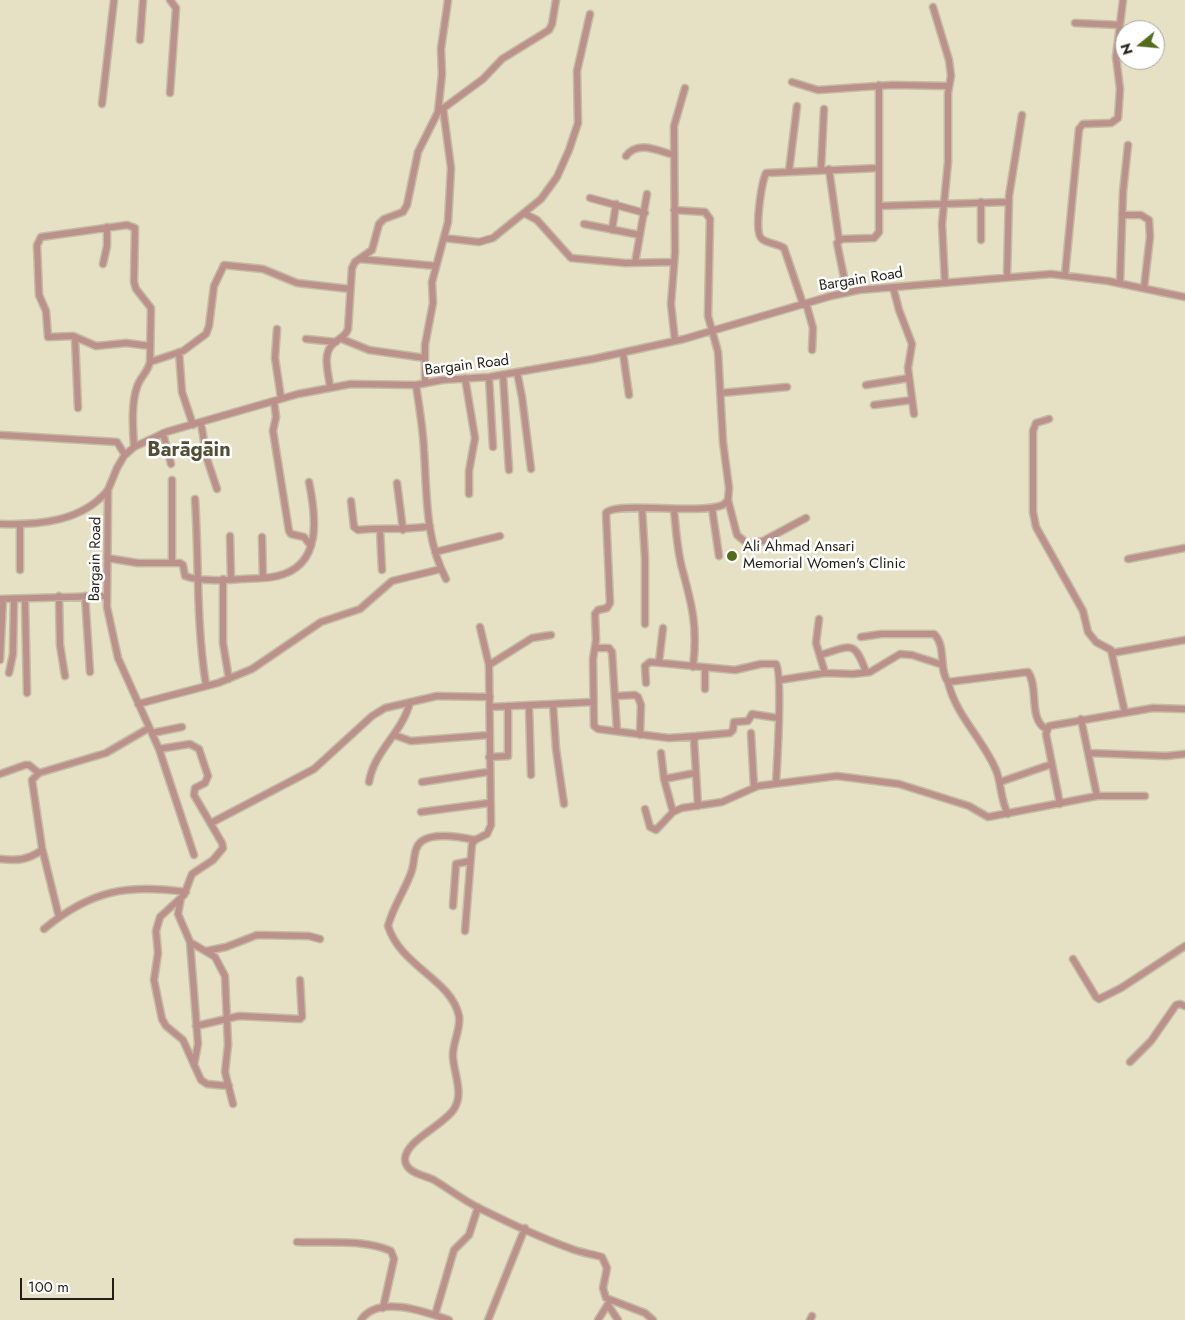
<!DOCTYPE html>
<meta charset="utf-8">
<style>
body{margin:0}
#map{position:relative;width:1185px;height:1320px;overflow:hidden;background:#e6e0c4;font-family:Jost,sans-serif}
canvas{display:block}
.north{position:absolute;left:1115px;top:20px;width:50px;height:50px;box-sizing:border-box;background:#fff;border:1px solid #a7a5a1;border-radius:50%;rotate:253deg;font-size:14px;font-weight:700;line-height:20px;text-align:center;color:#221f15}
.north::after{content:'';display:block;margin:auto;width:18px;height:22px;background:#536b1c;clip-path:polygon(50% 0,100% 100%,50% 72%,0 100%)}
.scale{position:absolute;left:20px;top:1278px;width:94px;height:22px;box-sizing:border-box;border:2px solid #221f15;border-top:0;padding-left:6px;font-size:15px;line-height:18px;white-space:nowrap;color:#221f15;-webkit-text-stroke:4px #fff;paint-order:stroke}
</style>
<div id="map">
<canvas width="1185" height="1320"></canvas>
<div class="north">N</div>
<div class="scale">100 m</div>
</div>
<script>
const ctx = document.querySelector('canvas').getContext('2d');
ctx.lineJoin = 'round';
function stroke(path, color, width, dash) { ctx.strokeStyle = color; ctx.lineWidth = width; ctx.lineCap = dash ? 'butt' : 'round'; ctx.setLineDash(dash || []); ctx.stroke(path); }
function drawText(font, color, halo, rows, align = 'center') {
  ctx.font = font + ' Jost,sans-serif'; ctx.lineWidth = 5; ctx.setLineDash([]); ctx.textBaseline = 'middle'; ctx.strokeStyle = halo; ctx.fillStyle = color; for (const [text, x, y, turn = 0] of rows) {
    ctx.save(); ctx.translate(x, y); ctx.rotate((+turn || 0) * Math.PI / 180); ctx.textAlign = isNaN(turn) ? turn : align; if (halo) ctx.strokeText(text, 0, 0); ctx.fillText(text, 0, 0); ctx.restore();
  }
}
const street = new Path2D(`
 M 933,7 L 949,60 L 951,76 L 948,93 L 948,162 L 942,224 L 945,283
 M 1075,23 L 1120,25
 M 140,40 L 143,0
 M 792,82 L 818,90 L 892,85 L 949,86
 M 170,93 L 176,8 L 170,0
 M 102,104 L 114,0
 M 441,110 L 483,79 L 502,59 L 549,30 L 552,24 L 556,0
 M 626,156 C 638,140 658,151 674,155
 M 829,169 L 839,240
 M 821,170 L 824,109
 M 789,171 L 797,106
 M 590,198 L 645,213
 M 879,206 L 1008,202
 M 674,210 L 705,212 L 710,219 L 708,316 L 718,352 L 723,442 L 729,488 L 728,500 L 723,505 C 699,515 616,501 606,513 L 610,603 L 607,608 L 598,610 L 595,614 L 596,640 L 593,659 L 594,726 L 598,729 L 669,738 L 697,736
 M 524,213 L 537,220 L 571,258 L 625,263 L 674,262
 M 1122,215 L 1141,215 L 1149,220 L 1150,237 L 1144,288
 M 584,224 L 640,235
 M 612,230 L 616,204
 M 444,238 L 479,242 L 493,238 L 541,199 L 557,177 L 569,150 L 578,123 L 577,71 L 590,14
 M 981,240 L 981,202
 M 360,259 L 436,266
 M 635,263 L 647,194
 M 103,264 L 107,246 L 107,227
 M 1065,275 L 1079,129 L 1083,124 L 1111,123 L 1118,118 L 1120,89 L 1116,57 L 1123,0
 M 1007,277 L 1009,196 L 1022,115
 M 1120,283 L 1123,192 L 1128,145
 M 893,287 L 899,310 L 912,344 L 908,368 L 914,414
 M 847,292 L 837,243 L 842,239 L 874,238 L 879,232 L 879,85
 M 806,303 L 813,328 L 812,350
 M 803,304 L 784,248 C 777,243 768,244 762,239 C 753,233 762,182 766,173 L 879,168
 M 277,329 L 275,358 L 281,398
 M 75,337 L 78,408
 M 306,339 L 336,342
 M 342,339 L 369,350 L 425,358
 M 675,341 L 671,304 L 675,253 L 674,126 L 685,88
 M 179,352 L 182,392 L 193,425
 M 623,353 L 629,395
 M 150,362 L 183,351 L 206,334 L 209,326 L 214,286 L 224,265 L 263,269 L 297,283 L 350,289
 M 517,372 L 522,397 L 531,469
 M 503,375 L 509,470
 M 489,377 L 493,447
 M 465,378 L 475,438 L 469,471 L 469,494
 M 425,383 L 425,345 L 433,303 L 432,282 L 448,222 L 451,168 L 443,108
 M 416,385 C 419,406 423,428 424,450 C 427,494 425,539 446,579
 M 866,385 L 909,378
 M 330,387 C 329,375 322,355 332,345 C 338,338 345,338 348,329 L 352,268 L 355,262 L 372,250 L 379,224 L 384,219 L 403,212 L 407,205 L 418,152 L 438,112 L 442,74 L 441,49 L 448,0
 M 721,393 L 787,387
 M 274,401 L 276,417 L 273,431 L 289,531 L 291,534 L 304,537 L 311,546
 M 874,405 L 912,400
 M 1049,419 L 1036,423 L 1033,431 L 1033,512 L 1036,527 L 1083,611 L 1088,632 L 1096,642 L 1111,650 L 1125,713
 M 201,423 L 207,459 L 217,489
 M 163,433 L 171,464
 M 0,435 L 117,442 L 125,455
 M 134,447 C 133,428 131,404 137,387 C 140,377 148,372 150,362 L 151,308 L 136,289 L 134,282 L 135,228 L 127,225 L 41,237 L 37,245 L 39,295 L 46,311 L 48,337 L 73,336 L 96,346 L 126,343 L 150,346
 M 397,483 L 403,530
 M 195,499 C 199,561 196,623 206,685
 M 728,500 L 737,535 L 748,544 L 763,541 L 806,518
 M 351,501 L 354,527 L 358,530 C 382,527 405,531 430,526
 M 642,508 L 645,558 L 645,624
 M 712,508 L 719,556
 M 674,510 C 676,529 677,549 682,568 C 692,605 698,627 693,667
 M 0,524 C 38,525 82,522 108,490
 M 380,529 L 382,570
 M 230,536 L 231,579
 M 262,537 L 263,578
 M 435,552 L 500,536
 M 107,558 L 138,563 L 180,563 L 183,565 L 185,576 C 201,582 225,580 242,579 C 254,578 266,579 277,576 C 323,566 316,516 309,482
 M 1128,559 L 1185,548
 M 172,563 L 172,480
 M 20,570 L 20,524
 M 223,579 L 223,643 L 229,679
 M 59,596 L 60,645 L 65,676
 M 85,596 L 90,672
 M 0,599 L 106,596
 M 25,599 L 27,693
 M 819,619 L 816,643 L 825,673
 M 861,637 L 881,634 L 934,634 C 947,646 938,669 948,682 L 1028,672 C 1039,687 1028,719 1046,729
 M 595,648 L 609,648 L 612,652 L 617,731
 M 1112,653 L 1185,640
 M 820,655 C 851,646 854,639 866,672
 M 0,660 L 3,599
 M 659,662 L 663,628
 M 489,665 L 532,638 L 551,635
 M 705,668 L 705,689
 M 9,673 L 13,654 L 14,599
 M 780,680 L 825,673 L 853,674 L 870,672 L 900,654 L 912,655 L 943,665
 M 948,682 C 956,716 983,739 996,770 C 1002,785 1000,799 1008,814
 M 646,683 L 645,666 L 650,662 L 735,670 L 761,664 L 776,664 C 783,674 777,764 776,783
 M 616,696 L 635,695 L 638,697 L 641,705 L 640,735
 M 138,704 L 218,683 L 252,669 L 321,622 L 360,609 L 392,581 L 441,569
 M 553,704 L 556,749 L 564,804
 M 529,705 L 531,775
 M 490,707 L 593,702
 M 1081,719 L 1097,796
 M 152,733 L 182,727
 M 751,733 L 754,787
 M 394,735 L 411,741 L 489,735
 M 159,749 L 190,744 L 199,749 L 208,776 L 205,783 L 195,788 L 194,795 L 222,843 L 223,848 L 213,860 L 192,874 L 184,895 L 160,917 L 156,931 L 158,953 L 154,980 L 162,1019 L 166,1026 L 183,1040 L 201,1080 L 207,1084 L 229,1086
 M 661,753 L 664,779 L 673,812
 M 1089,753 L 1166,756 L 1185,754
 M 489,757 L 508,756 L 508,706
 M 0,774 L 25,765 L 29,765 L 39,773
 M 664,779 L 695,773
 M 369,782 C 374,751 403,732 410,702
 M 422,782 L 488,772
 M 1000,782 L 1052,764
 M 1060,804 L 1046,734 L 1049,726 L 1153,708 L 1185,709
 M 698,806 L 694,740 L 697,736 L 730,733 L 733,730 L 734,722 L 748,721 L 752,714 L 778,718
 M 645,809 L 650,827 L 656,830 L 673,812 L 682,808 L 722,802 L 758,786 L 837,776 L 899,784 L 969,806 L 988,817 L 1097,796 L 1145,796
 M 421,812 L 489,803
 M 211,823 L 314,769 L 372,716 L 385,708 L 437,696 L 490,697
 M 475,840 C 461,837 435,832 422,841 C 413,847 415,861 412,870 C 406,889 393,906 388,926 C 401,967 451,979 459,1016 C 461,1030 452,1043 453,1057 C 454,1074 464,1094 454,1109 C 443,1126 406,1140 405,1159 C 405,1173 424,1175 434,1180 C 449,1189 463,1200 479,1208 C 509,1223 541,1238 572,1249 C 582,1253 592,1254 602,1257 L 607,1268 L 603,1288 L 606,1298 L 645,1313 L 653,1320
 M 194,855 L 159,749 L 118,658 L 107,607 L 108,490 L 117,468 L 124,456 L 134,447 L 166,432 L 298,394 L 351,384 L 416,385 L 442,380 L 489,377 L 593,359 L 684,339 L 831,296 L 859,290 L 1051,274 L 1108,281 L 1185,297
 M 0,859 C 17,861 28,860 42,850
 M 181,898 L 178,914 L 190,942 L 198,1044 L 194,1065
 M 453,906 L 456,864 L 470,861
 M 59,917 L 42,848 L 32,780 L 39,773 L 106,753 L 149,728
 M 44,929 C 91,890 127,884 186,892
 M 465,931 L 472,844 L 475,840 L 487,834 L 491,825 L 489,665 L 480,627
 M 190,942 L 215,957 L 225,976 L 228,1045 L 225,1072 L 233,1104
 M 206,951 L 226,947 L 257,935 L 309,936 L 320,939
 M 1073,959 L 1096,997 L 1099,999 L 1121,988 L 1185,946
 M 196,1026 L 239,1016 L 300,1019 L 302,1017 L 300,980
 M 1130,1062 L 1151,1041 L 1176,1005 L 1180,1004 L 1185,1006
 M 297,1242 C 327,1243 363,1239 391,1251 L 394,1259 L 383,1308
 M 608,1305 L 618,1320
 M 435,1315 L 454,1250 L 469,1235 L 478,1207
 M 361,1320 C 378,1294 426,1312 449,1320
 M 488,1320 L 525,1228
 M 598,1320 L 610,1301
 M 810,1320 L 812,1316`);
const markers = [
 [732,556,6,"#536b1c"]
];
const streetNames = [
 ["Bargain Road",861,280,-9],
 ["Bargain Road",467,366,-7],
 ["Bargain Road",96,559,-89]
];
const poiNames = [
 ["Ali Ahmad Ansari",743,547],
 ["Memorial Women's Clinic",743,564]
];
const districtNames = [
 ["Barāgāin",189,451]
];
stroke(street, '#c3bda4', 9);
stroke(street, '#bc918b', 6);
for (const [x, y, r, color] of markers) { const dot = new Path2D(); dot.arc(x, y, r, 0, 2 * Math.PI); ctx.fillStyle = color; ctx.fill(dot); stroke(dot, '#fff', 2); }
drawText('15px', '#221f15', '#fff', streetNames);
drawText('15px', '#221f15', '#fff', poiNames, 'left');
drawText('bold 20px', '#544e36', '#fff', districtNames);
</script>
